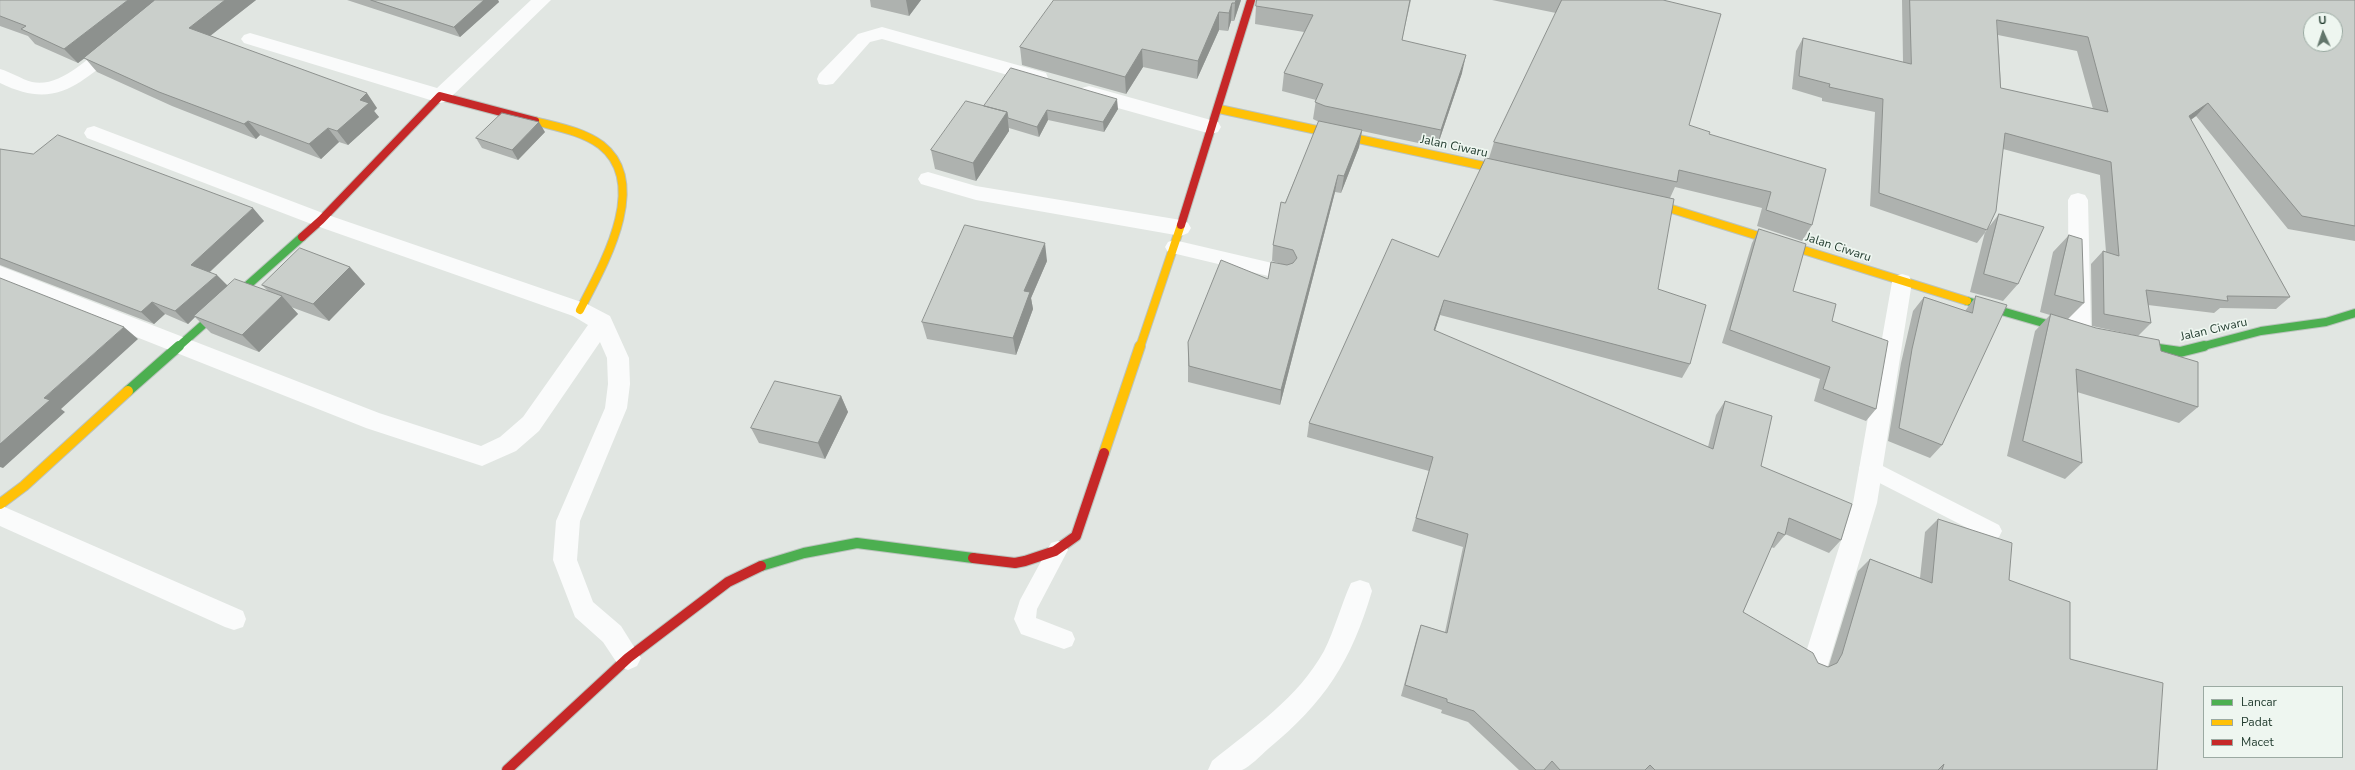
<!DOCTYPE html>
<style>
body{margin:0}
#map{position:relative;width:2355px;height:770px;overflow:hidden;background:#e1e6e2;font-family:"Nunito Sans",sans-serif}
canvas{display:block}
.legend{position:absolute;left:2203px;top:686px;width:140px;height:72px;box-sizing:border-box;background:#eef6f0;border:1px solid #9baaa2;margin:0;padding:5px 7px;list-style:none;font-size:12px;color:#1f392c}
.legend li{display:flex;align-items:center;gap:8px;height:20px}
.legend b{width:20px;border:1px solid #9baaa2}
.north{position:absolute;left:2303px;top:12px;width:40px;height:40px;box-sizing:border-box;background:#eef6f0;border:1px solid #9baaa2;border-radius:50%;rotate:357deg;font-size:11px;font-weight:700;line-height:16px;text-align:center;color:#1f392c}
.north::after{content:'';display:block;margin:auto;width:14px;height:18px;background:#63766c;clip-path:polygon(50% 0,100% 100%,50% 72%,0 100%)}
</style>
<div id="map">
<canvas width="2355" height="770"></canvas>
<ul class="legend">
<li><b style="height:5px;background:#4caf50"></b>Lancar</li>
<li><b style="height:5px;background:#ffc107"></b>Padat</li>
<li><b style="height:5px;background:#c62828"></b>Macet</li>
</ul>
<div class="north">U</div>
</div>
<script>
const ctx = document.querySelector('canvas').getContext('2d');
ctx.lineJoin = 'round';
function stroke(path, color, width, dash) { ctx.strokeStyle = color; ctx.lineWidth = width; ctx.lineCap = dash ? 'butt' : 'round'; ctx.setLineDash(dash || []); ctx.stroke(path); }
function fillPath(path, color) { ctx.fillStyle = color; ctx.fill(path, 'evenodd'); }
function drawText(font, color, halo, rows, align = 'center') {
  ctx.font = font + ' "Nunito Sans",sans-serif'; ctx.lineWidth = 3.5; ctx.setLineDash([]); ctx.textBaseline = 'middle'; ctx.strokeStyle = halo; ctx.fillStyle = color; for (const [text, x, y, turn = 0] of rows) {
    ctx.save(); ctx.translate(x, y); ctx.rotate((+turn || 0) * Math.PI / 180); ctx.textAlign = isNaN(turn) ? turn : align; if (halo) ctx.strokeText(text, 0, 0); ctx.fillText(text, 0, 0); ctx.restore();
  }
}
const lane = new Path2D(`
 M 1174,240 L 1285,266 L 1291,268 L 1294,273 L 1291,278 L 1285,280 L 1168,252 L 1165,247 L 1168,242 Z
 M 1869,459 L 1999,525 L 2002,531 L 1999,537 L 1992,540 L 1985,537 L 1862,474 L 1859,468 L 1862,462 Z
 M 1058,541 L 1065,543 L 1068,550 L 1037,609 L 1036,618 L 1072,632 L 1075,639 L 1072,646 L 1064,649 L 1021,634 L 1014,619 L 1020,600 L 1051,543 Z`);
const street = new Path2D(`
 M 531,0 L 551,0 L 447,101 L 440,103 L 244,43 L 241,39 L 244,35 L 250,33 L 437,88 Z
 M 882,27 L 1046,73 L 1048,78 L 1046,83 L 1039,84 L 882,39 L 870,42 L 833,84 L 826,85 L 819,84 L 817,79 L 819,74 L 858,34 Z
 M 114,41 L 120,43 L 123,47 L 120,51 C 78,85 55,110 0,83 L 0,69 C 11,72 21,79 32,82 C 60,88 88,58 108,43 Z
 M 1089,86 L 1218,122 L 1221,127 L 1218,132 L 1211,134 L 1082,98 L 1080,93 L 1082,88 Z
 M 94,126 L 328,215 L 587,304 L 610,316 L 629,358 L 630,384 L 627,408 L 580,521 L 577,560 L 593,602 L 621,626 L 641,658 L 637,666 L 628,670 L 619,666 L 603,642 L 575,617 L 553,560 L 556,521 L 605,408 L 608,384 L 607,358 L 600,342 L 539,431 L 516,451 L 482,466 L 366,428 L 0,283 L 0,266 L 379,413 L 481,446 L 500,437 L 523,417 L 588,325 L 573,316 L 314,225 L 87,138 L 84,133 L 87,128 Z
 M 928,172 L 976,186 L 1181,220 L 1188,223 L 1191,228 L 1188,233 L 1181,236 L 976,200 L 921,184 L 918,179 L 921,174 Z
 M 2078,193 L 2085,195 L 2088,200 L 2091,334 L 2088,340 L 2080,343 L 2072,340 L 2069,334 L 2068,200 L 2071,195 Z
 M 1902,274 L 1909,276 L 1912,282 L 1877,503 L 1828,665 L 1824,673 L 1815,677 L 1806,673 L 1802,665 L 1853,503 L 1892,282 L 1895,276 Z
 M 0,505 L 243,611 L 246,619 L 243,627 L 234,630 L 225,627 L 0,526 Z
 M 1360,580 L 1369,583 L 1372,591 C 1351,662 1325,702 1268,749 C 1261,755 1250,767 1242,770 C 1232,770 1218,770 1208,770 L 1212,761 C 1253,728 1298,698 1324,651 C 1335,629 1341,605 1351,583 Z`);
const fastFar1 = new Path2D(`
 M 1967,301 L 2071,331
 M 2132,345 L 2144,347
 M 178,347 L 302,237
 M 2200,347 L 2261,331 L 2326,322 L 2355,313`);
const fast = new Path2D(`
 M 2137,346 L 2180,352 L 2204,346
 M 128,391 L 179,346
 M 761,566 L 804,553 L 857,543 L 973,558`);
const slowFar1 = new Path2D(`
 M 1219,109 L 1512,172
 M 535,121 C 557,127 582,131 601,145 C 651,184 602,267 580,310
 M 1643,200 L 1967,301
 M 1140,347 L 1181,225`);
const slow = new Path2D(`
 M 1104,453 L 1140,346
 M 0,504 L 24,486 L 128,391`);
const jamFar1 = new Path2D(`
 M 1181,225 L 1251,0
 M 302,237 L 321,220 L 440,96 L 535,121`);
const jam = new Path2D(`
 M 973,558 L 1015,563 L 1025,561 L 1055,551 L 1076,536 L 1104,453
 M 507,770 L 628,658 L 728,582 L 761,566`);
const wall = new Path2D(`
 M 0,0 L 256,0 L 210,36 L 377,108 L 374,111 L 379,117 L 348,145 L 339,142 L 321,159 L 260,135 L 256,139 L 172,106 L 97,72 L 85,58 L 78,63 L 35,44 L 28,36 L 0,26 Z
 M 347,0 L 498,0 L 499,2 L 460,37 Z
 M 870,0 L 921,0 L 909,16 L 871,7 Z
 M 1241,0 L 1234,21 L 1231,21 L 1228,31 L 1219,30 L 1197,79 L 1143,67 L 1126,94 L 1022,65 L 1020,47 Z
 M 1257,0 L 1411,0 L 1402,40 L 1462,73 L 1437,147 L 1362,131 L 1359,147 L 1341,193 L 1335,192 L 1280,405 L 1188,382 L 1188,342 L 1268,279 L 1284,265 L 1272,261 L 1273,245 L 1285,203 L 1319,122 L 1313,119 L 1316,100 L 1282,91 L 1284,73 L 1304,32 L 1255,24 L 1256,6 Z
 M 1492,0 L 1663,0 L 1689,125 L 1709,134 L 1812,225 L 1802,241 L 1757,226 L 1762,208 L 1675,187 L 1670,198 L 1658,289 L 1690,364 L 1682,378 L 1440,315 L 1435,331 L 1708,447 L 1716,415 L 1725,401 L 1761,466 L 1841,540 L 1829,553 L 1785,534 L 1785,535 L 1774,548 L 1771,547 L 1743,612 L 1818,663 L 1828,667 L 1829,665 L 1858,571 L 1870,559 L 1920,578 L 1925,532 L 1938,519 L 2009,580 L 2157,770 L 1519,770 L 1468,722 L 1441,713 L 1442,710 L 1401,696 L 1417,637 L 1421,625 L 1445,632 L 1463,547 L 1412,531 L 1429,471 L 1307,437 L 1309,423 L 1438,257 L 1489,158 L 1494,142 L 1556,13 Z
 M 1902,0 L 2355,0 L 2355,241 L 2288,229 L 2196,116 L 2191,120 L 2290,297 L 2276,309 L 2220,308 L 2214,313 L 2148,305 L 2151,323 L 2138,336 L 2092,326 L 2091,264 L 2103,251 L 2106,252 L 2100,175 L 2003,149 L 1987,230 L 1977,243 L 1870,206 L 1875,112 L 1822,101 L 1822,98 L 1792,89 L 1796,51 L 1803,38 L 1903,62 ZM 1998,35 L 2077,51 L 2093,109 L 2001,88 Z
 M 984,106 L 1118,109 L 1104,132 L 1048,120 L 1039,137 L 1009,128 L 1009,131 L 976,181 L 935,169 L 931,150 Z
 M 545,132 L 518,160 L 482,148 L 476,138 Z
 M 0,149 L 264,221 L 210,272 L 228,286 L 269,292 L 262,285 L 350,267 L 365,284 L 329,321 L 291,307 L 298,314 L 259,352 L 211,333 L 195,317 L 188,324 L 165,314 L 154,324 L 0,265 Z
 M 1999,214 L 2018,284 L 2003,301 L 1970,292 L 1985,232 Z
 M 1759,229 L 1793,291 L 1832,321 L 1876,409 L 1866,421 L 1814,401 L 1820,379 L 1722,343 L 1752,243 Z
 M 2069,235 L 2084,303 L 2068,319 L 2161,351 L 2198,407 L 2179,423 L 2077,392 L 2082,463 L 2065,479 L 2007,456 L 2035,331 L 2050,315 L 2040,312 L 2053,252 Z
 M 1047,261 L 1031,298 L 1033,309 L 1016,355 L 927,339 L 922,322 Z
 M 1976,296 L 1942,445 L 1930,458 L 1888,441 L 1901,363 L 1913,311 L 1924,297 L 1965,311 Z
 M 841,396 L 848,412 L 825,459 L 759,443 L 751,428 Z`);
const shadedWall = new Path2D(`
 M 128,0 L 160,0 L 78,63 L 64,49 Z
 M 225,0 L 256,0 L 201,43 L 189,28 Z
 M 484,0 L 498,0 L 499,2 L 460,37 L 454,27 Z
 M 906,0 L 921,0 L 909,16 Z
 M 1236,0 L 1241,0 L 1234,21 L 1235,3 Z
 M 1232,3 L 1231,21 L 1228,31 L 1229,13 Z
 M 1219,12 L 1219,30 L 1197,79 L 1198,61 Z
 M 1142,49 L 1143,67 L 1126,94 L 1125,77 Z
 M 1466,55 L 1462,73 L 1437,147 L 1441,130 Z
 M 367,93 L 377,108 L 374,111 L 379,117 L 348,145 L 337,131 L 360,100 Z
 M 1117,99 L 1118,109 L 1104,132 L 1103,122 Z
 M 2208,103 L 2196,116 L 2177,129 L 2189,116 Z
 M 1047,110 L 1048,120 L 1039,137 L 1037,127 Z
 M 1007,112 L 1009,131 L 976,181 L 973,163 Z
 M 248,121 L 260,135 L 256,139 L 244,124 Z
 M 539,122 L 545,132 L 518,160 L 512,150 Z
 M 328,128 L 339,142 L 321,159 L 309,144 Z
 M 1362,130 L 1359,147 L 1341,193 L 1344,176 Z
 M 1338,175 L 1335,192 L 1280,405 L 1281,390 Z
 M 253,208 L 264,221 L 204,277 L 191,265 Z
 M 1045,243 L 1047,261 L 1031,298 L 1033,309 L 1016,355 L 1013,338 L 1024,291 Z
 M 350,267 L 365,284 L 329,321 L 313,304 Z
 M 217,275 L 229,287 L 194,316 L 195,317 L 188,324 L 175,311 Z
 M 282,296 L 298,314 L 259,352 L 242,335 Z
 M 1444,300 L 1440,315 L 1430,345 L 1434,330 Z
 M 152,302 L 165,314 L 154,324 L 141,312 Z
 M 124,327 L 138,339 L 61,409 L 65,412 L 3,468 L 0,467 L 0,444 L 44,398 Z
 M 841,396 L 848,412 L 825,459 L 818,443 Z`);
const building = new Path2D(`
 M 0,0 L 128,0 L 64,49 L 21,29 L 26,26 L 0,16 Z
 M 155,0 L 225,0 L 189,28 L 367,93 L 360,100 L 369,103 L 337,131 L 328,128 L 309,144 L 248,121 L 244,124 L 159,92 L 84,58 Z
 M 371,0 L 484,0 L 454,27 Z
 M 1054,0 L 1236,0 L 1235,3 L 1232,3 L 1229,13 L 1219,12 L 1198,61 L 1142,49 L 1125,77 L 1020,47 Z
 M 1257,0 L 1410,0 L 1402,40 L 1466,55 L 1441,130 L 1325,106 L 1315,102 L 1323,84 L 1284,73 L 1313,15 L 1256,6 Z
 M 1562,0 L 1663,0 L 1721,14 L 1689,125 L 1710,132 L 1709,134 L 1826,169 L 1812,225 L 1766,210 L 1771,192 L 1679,170 L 1677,182 L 1494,142 Z
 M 1910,0 L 2355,0 L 2355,226 L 2302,216 L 2208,103 L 2189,116 L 2290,297 L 2227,296 L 2228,301 L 2146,290 L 2151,323 L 2104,314 L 2103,251 L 2119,256 L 2111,162 L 2005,133 L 1996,211 L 1987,230 L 1879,193 L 1883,99 L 1829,87 L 1830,84 L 1799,76 L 1803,38 L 1911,64 ZM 1997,20 L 2088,37 L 2108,112 L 2001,88 ZM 2311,20 L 2335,20 L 2335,44 L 2311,44 Z
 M 1011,68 L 1117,99 L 1103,122 L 1047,110 L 1037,127 L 1008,118 L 1007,112 L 984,106 Z
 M 966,101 L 1007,112 L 973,163 L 931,150 Z
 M 502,113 L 539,122 L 512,150 L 476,138 Z
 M 1319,121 L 1362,130 L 1344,176 L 1338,175 L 1281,390 L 1189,366 L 1188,342 L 1221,260 L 1268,279 L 1271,262 L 1287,265 L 1293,263 L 1297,258 L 1293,250 L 1273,245 L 1281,202 L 1285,203 Z
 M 58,135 L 253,208 L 191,265 L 217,275 L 175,311 L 152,302 L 141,312 L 0,258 L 0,149 L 33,154 Z
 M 1486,158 L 1674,199 L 1658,289 L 1706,305 L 1690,364 L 1444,300 L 1434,330 L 1713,449 L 1725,401 L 1772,416 L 1761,466 L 1852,504 L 1841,540 L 1789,518 L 1785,535 L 1778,532 L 1743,612 L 1813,653 L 1818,663 L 1828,667 L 1837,663 L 1842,654 L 1870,559 L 1932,583 L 1938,519 L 2012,543 L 2009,580 L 2070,602 L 2070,659 L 2163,683 L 2157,770 L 1942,770 L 1944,764 L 1938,770 L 1655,770 L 1650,765 L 1645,770 L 1560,770 L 1552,761 L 1544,770 L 1536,770 L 1474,711 L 1447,702 L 1447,699 L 1405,685 L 1421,625 L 1447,633 L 1468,534 L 1416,518 L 1433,457 L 1309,423 L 1392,239 L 1438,257 Z
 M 1999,214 L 2044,227 L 2018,284 L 1984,274 Z
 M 965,225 L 1045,243 L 1024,291 L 1030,292 L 1013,338 L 922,322 Z
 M 1759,229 L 1806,244 L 1793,291 L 1836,304 L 1832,321 L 1888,341 L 1876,409 L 1823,389 L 1830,367 L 1730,330 Z
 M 2069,235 L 2082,239 L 2084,303 L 2055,295 Z
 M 300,248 L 350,267 L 313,304 L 262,285 Z
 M 0,278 L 124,327 L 44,398 L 50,400 L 0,444 Z
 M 235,279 L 282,296 L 242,335 L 194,316 Z
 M 1976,296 L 2007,305 L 1942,445 L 1899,428 L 1912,349 L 1924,297 L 1972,313 Z
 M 2051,314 L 2096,328 L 2159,340 L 2161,351 L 2198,362 L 2198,407 L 2076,369 L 2082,463 L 2023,441 Z
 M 775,381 L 841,396 L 818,443 L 751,428 Z`);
const streetNames = [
 ["Jalan Ciwaru",1454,147,12],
 ["Jalan Ciwaru",1838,248,18],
 ["Jalan Ciwaru",2214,330,-13]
];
stroke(fastFar1, '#bac3bd', 10);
stroke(fast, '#bac3bd', 12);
stroke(slowFar1, '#bac3bd', 10);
stroke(slow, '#bac3bd', 12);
stroke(jamFar1, '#bac3bd', 10);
stroke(jam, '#bac3bd', 12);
fillPath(lane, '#fafbfb');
fillPath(street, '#fafbfb');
stroke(fastFar1, '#4caf50', 8);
stroke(fast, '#4caf50', 10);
stroke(slowFar1, '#ffc107', 8);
stroke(slow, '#ffc107', 10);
stroke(jamFar1, '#c62828', 8);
stroke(jam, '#c62828', 10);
fillPath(wall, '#aeb2af');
fillPath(shadedWall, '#8d918e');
fillPath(building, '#cacfcb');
stroke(building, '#8d918e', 1);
drawText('12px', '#1f392c', '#eef6f0', streetNames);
</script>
